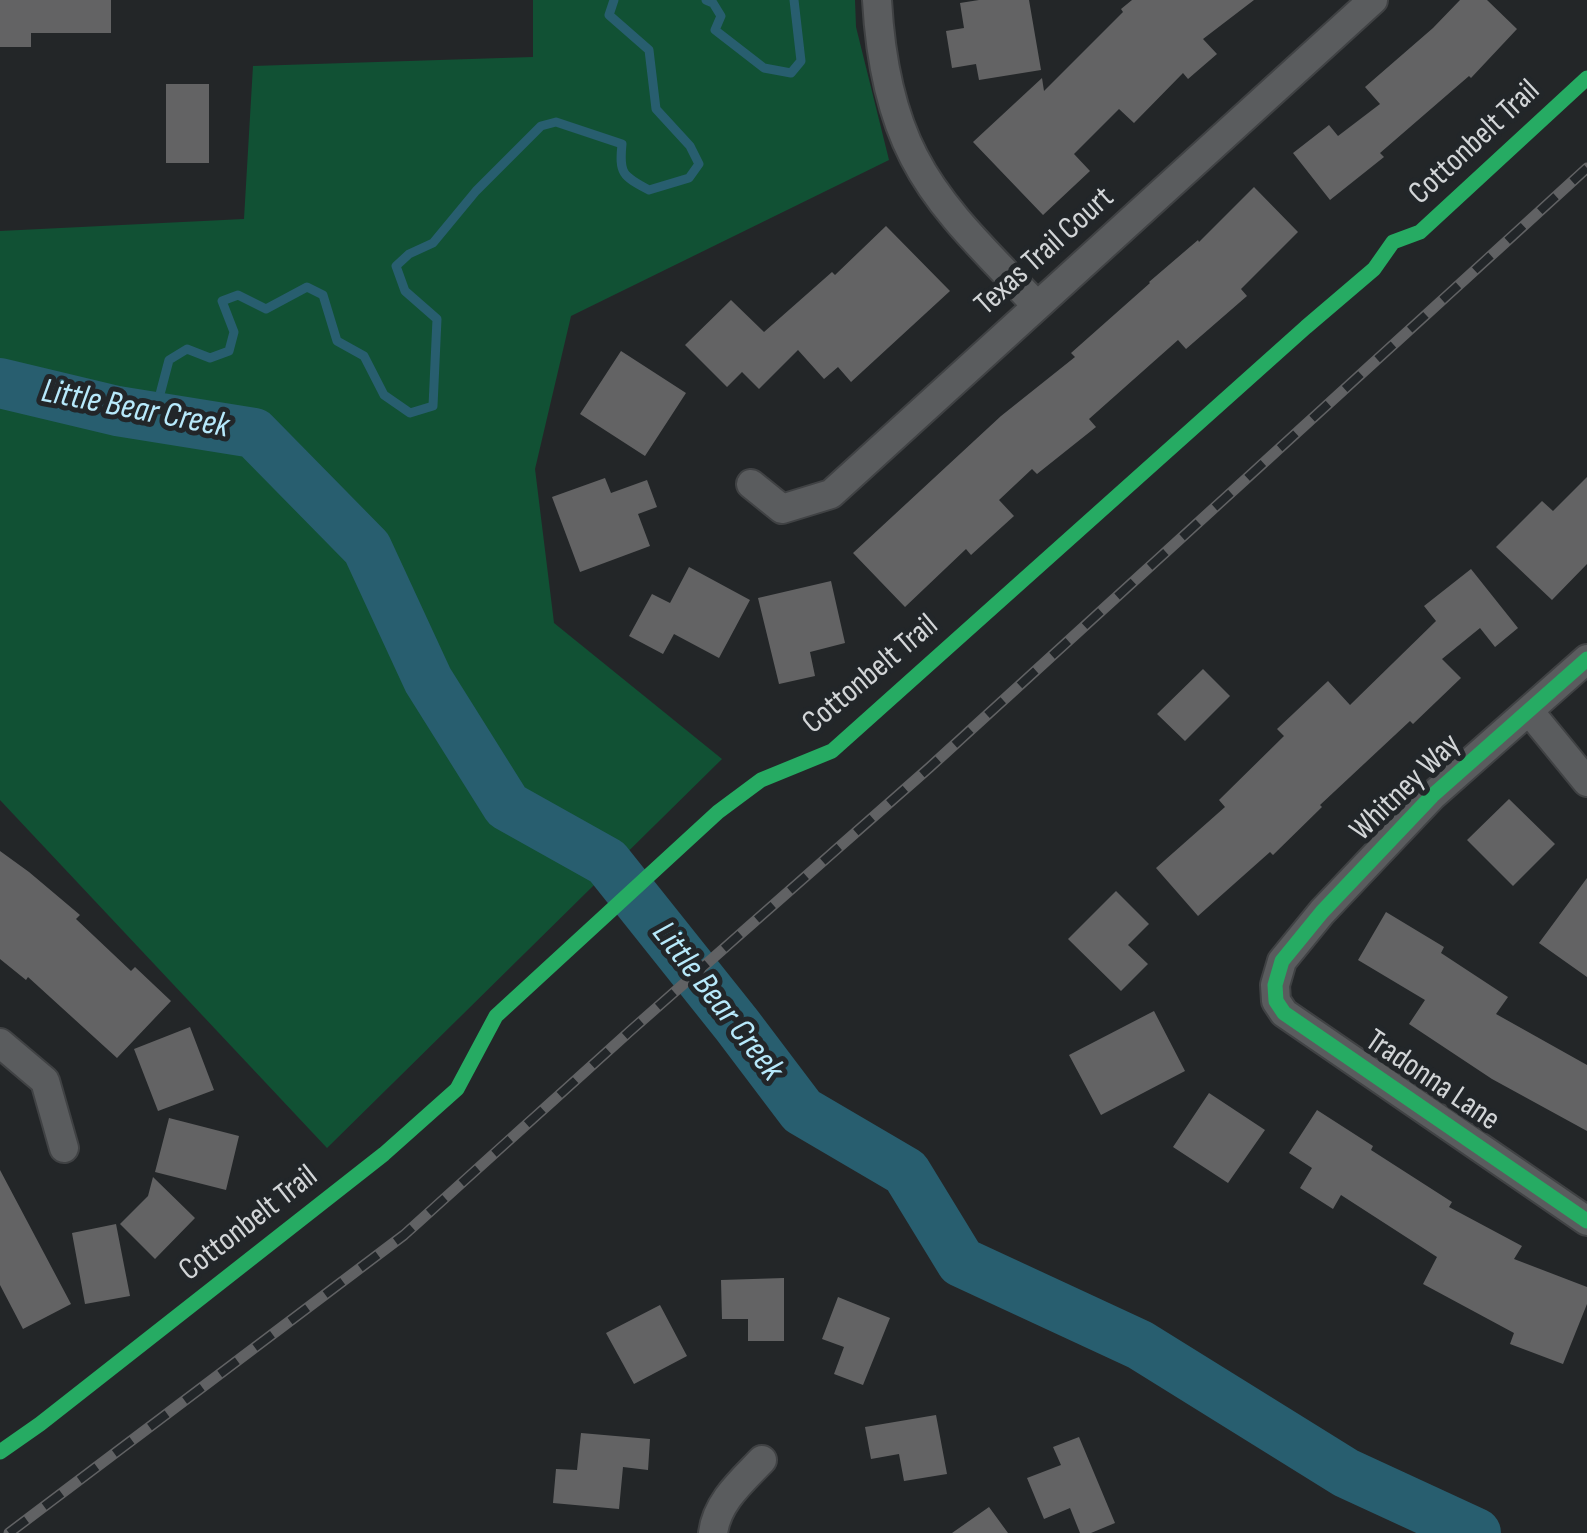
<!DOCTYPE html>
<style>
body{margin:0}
canvas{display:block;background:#232628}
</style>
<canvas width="1587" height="1533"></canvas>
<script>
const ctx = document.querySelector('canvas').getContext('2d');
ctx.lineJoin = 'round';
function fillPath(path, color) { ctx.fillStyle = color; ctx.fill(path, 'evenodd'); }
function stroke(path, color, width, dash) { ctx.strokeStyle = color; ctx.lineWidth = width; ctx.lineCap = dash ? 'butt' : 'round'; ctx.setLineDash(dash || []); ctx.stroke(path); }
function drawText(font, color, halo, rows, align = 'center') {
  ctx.font = font + ' "Sofia Sans Condensed",sans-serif'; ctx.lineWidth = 10; ctx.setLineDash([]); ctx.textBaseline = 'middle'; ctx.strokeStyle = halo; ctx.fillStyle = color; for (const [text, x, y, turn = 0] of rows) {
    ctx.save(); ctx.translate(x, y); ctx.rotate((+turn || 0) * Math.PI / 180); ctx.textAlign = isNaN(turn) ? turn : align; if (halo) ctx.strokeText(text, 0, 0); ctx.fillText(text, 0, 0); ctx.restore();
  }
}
const forest = new Path2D(`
 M 533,0 L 855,0 L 856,27 L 889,160 L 571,316 L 535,469 L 554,623 L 722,759 L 327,1148 L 0,800 L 0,231 L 244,219 L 253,66 L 533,57 Z`);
const stream = new Path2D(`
 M 706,0 L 713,3 L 721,16 L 715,30 L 764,68 L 791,73 L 801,61 L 794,0
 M 154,417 L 169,360 L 187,349 L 210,358 L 229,351 L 234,332 L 222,301 L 238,295 L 266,309 L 307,287 L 323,295 L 337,341 L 364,356 L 384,395 L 410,413 L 433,406 L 437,319 L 405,291 L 396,266 L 409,254 L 433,243 L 476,191 L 541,126 L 556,122 L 622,144 C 619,173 622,176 649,190 L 689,178 L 699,164 L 690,146 L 656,109 L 649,50 L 609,15 L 614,0`);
const river = new Path2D(`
 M 0,383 L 117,411 L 254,433 L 367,548 L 428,680 L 507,806 L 607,862 L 737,1025 L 802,1111 L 906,1172 L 961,1262 L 1140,1345 L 1346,1473 L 1476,1533`);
const building = new Path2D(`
 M 0,0 L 111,0 L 111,33 L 31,33 L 31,47 L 0,47 Z
 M 979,0 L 1029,0 L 1041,70 L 979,80 L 976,64 L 952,68 L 946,31 L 964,28 L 960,3 Z
 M 1132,0 L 1254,0 L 1203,39 L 1217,54 L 1188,79 L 1183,73 L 1134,123 L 1119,109 L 1074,154 L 1090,171 L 1043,215 L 973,142 L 1042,78 L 1044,91 L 1123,12 L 1121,9 Z
 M 1460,0 L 1487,0 L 1517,29 L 1471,78 L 1469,76 L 1380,153 L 1384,157 L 1330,200 L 1293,153 L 1329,125 L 1338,136 L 1380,104 L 1365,87 L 1433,28 Z
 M 166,84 L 209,84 L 209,163 L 166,163 Z
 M 1254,187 L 1298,232 L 1241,289 L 1247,296 L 1186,349 L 1178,340 L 1089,419 L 1096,427 L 1037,474 L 1032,469 L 999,500 L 1014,516 L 971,555 L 966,549 L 905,607 L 853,553 L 1001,416 L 1075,357 L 1071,353 L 1150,283 L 1149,282 L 1198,240 L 1199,242 Z
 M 886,226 L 950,291 L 851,382 L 838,367 L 824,379 L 798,350 L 759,389 L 742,372 L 727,387 L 685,345 L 731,300 L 764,332 L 832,272 L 835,275 Z
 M 621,351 L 686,393 L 645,456 L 580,414 Z
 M 1587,477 L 1587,564 L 1552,600 L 1496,547 L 1542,501 L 1553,511 Z
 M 605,478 L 611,493 L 647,480 L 657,507 L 638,514 L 650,546 L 580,572 L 552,497 Z
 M 689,567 L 750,600 L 719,658 L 674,634 L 663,654 L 629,636 L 652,594 L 670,603 Z
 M 1471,569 L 1518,628 L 1495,647 L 1480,628 L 1442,659 L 1461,678 L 1413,724 L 1410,721 L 1320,805 L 1322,807 L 1273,855 L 1270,852 L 1198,916 L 1156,868 L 1225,807 L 1219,800 L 1284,736 L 1277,729 L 1328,681 L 1350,705 L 1436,621 L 1424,606 Z
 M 831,581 L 845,643 L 810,652 L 815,676 L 779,684 L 758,598 Z
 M 1203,669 L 1230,696 L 1185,741 L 1157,714 Z
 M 1509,799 L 1555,844 L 1513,886 L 1467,840 Z
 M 0,851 L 29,872 L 80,915 L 76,919 L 131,971 L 135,967 L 171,1001 L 117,1058 L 28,977 L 26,980 L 0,959 Z
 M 1587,878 L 1587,977 L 1539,943 Z
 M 1116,891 L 1149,924 L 1128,945 L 1148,964 L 1121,991 L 1068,939 Z
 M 1386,912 L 1444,947 L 1441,953 L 1508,997 L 1496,1014 L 1587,1065 L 1587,1131 L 1492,1079 L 1409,1024 L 1425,1000 L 1358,960 Z
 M 1154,1011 L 1185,1071 L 1101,1115 L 1069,1055 Z
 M 190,1027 L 214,1090 L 158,1111 L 134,1049 Z
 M 1209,1093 L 1265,1130 L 1228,1183 L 1173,1147 Z
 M 1317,1110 L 1373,1146 L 1371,1150 L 1452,1202 L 1449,1207 L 1522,1246 L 1514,1259 L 1587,1287 L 1587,1304 L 1563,1364 L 1510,1344 L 1514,1333 L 1423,1284 L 1437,1257 L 1341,1195 L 1333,1209 L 1300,1188 L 1312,1168 L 1289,1153 Z
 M 169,1118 L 239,1136 L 226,1190 L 155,1172 Z
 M 0,1170 L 71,1304 L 23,1329 L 0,1285 Z
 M 153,1177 L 195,1218 L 155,1259 L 120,1224 L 148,1196 Z
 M 116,1224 L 130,1296 L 85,1304 L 72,1233 Z
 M 784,1278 L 784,1341 L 748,1341 L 748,1319 L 722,1319 L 721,1280 Z
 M 838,1297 L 890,1318 L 863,1385 L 834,1374 L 844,1347 L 822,1339 Z
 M 660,1305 L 687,1356 L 634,1384 L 606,1333 Z
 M 936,1415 L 947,1474 L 904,1481 L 899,1454 L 871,1459 L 865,1427 Z
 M 581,1433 L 650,1439 L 648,1470 L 623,1467 L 619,1509 L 553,1503 L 556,1469 L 577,1470 Z
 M 1079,1437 L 1115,1523 L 1091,1533 L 1080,1533 L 1070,1508 L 1044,1519 L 1027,1478 L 1061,1465 L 1053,1447 Z
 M 989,1507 L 1008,1533 L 952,1533 Z`);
const street = new Path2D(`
 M 877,0 C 880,54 889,109 914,157 C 943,214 995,260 1037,306
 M 751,484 L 782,509 L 831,494 L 1373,0
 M 1587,659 L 1432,796 L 1322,912 L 1282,961 L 1275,985 L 1276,1001 L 1284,1013 L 1587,1221
 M 1529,711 L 1587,782
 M 0,1043 L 45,1081 L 64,1148
 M 713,1533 C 717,1502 742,1481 762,1460`);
const rail = new Path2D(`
 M 9,1533 L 404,1235 L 629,1032 L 930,767 L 1587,168`);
const cycleway = new Path2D(`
 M 1587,659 L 1432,796 L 1322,912 L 1282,961 L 1275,985 L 1276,1001 L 1284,1013 L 1587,1221
 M 0,1452 L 40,1424 L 384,1154 L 457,1089 L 496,1016 L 718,812 L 761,780 L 832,751 L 1306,327 L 1374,269 L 1393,242 L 1420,232 L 1587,78`);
const streetNames = [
 ["Cottonbelt Trail",1475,143,-43],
 ["Texas Trail Court",1045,252,-42],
 ["Cottonbelt Trail",871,675,-40],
 ["Whitney Way",1406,788,-44],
 ["Tradonna Lane",1432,1081,34],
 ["Cottonbelt Trail",249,1224,-38]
];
const waterNames = [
 ["Little Bear Creek",135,410,11],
 ["Little Bear Creek",717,1002,52]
];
fillPath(forest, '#115134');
stroke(stream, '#285e6f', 9);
stroke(river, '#285e6f', 50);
fillPath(building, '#636364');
stroke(street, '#404244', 32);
stroke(street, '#5a5c5e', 28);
stroke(rail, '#616264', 11);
stroke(rail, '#222629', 8, [22]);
stroke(cycleway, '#26ab63', 15);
drawText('32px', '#d2d5d7', '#222629', streetNames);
drawText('italic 35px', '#b7e9fb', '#222629', waterNames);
</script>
